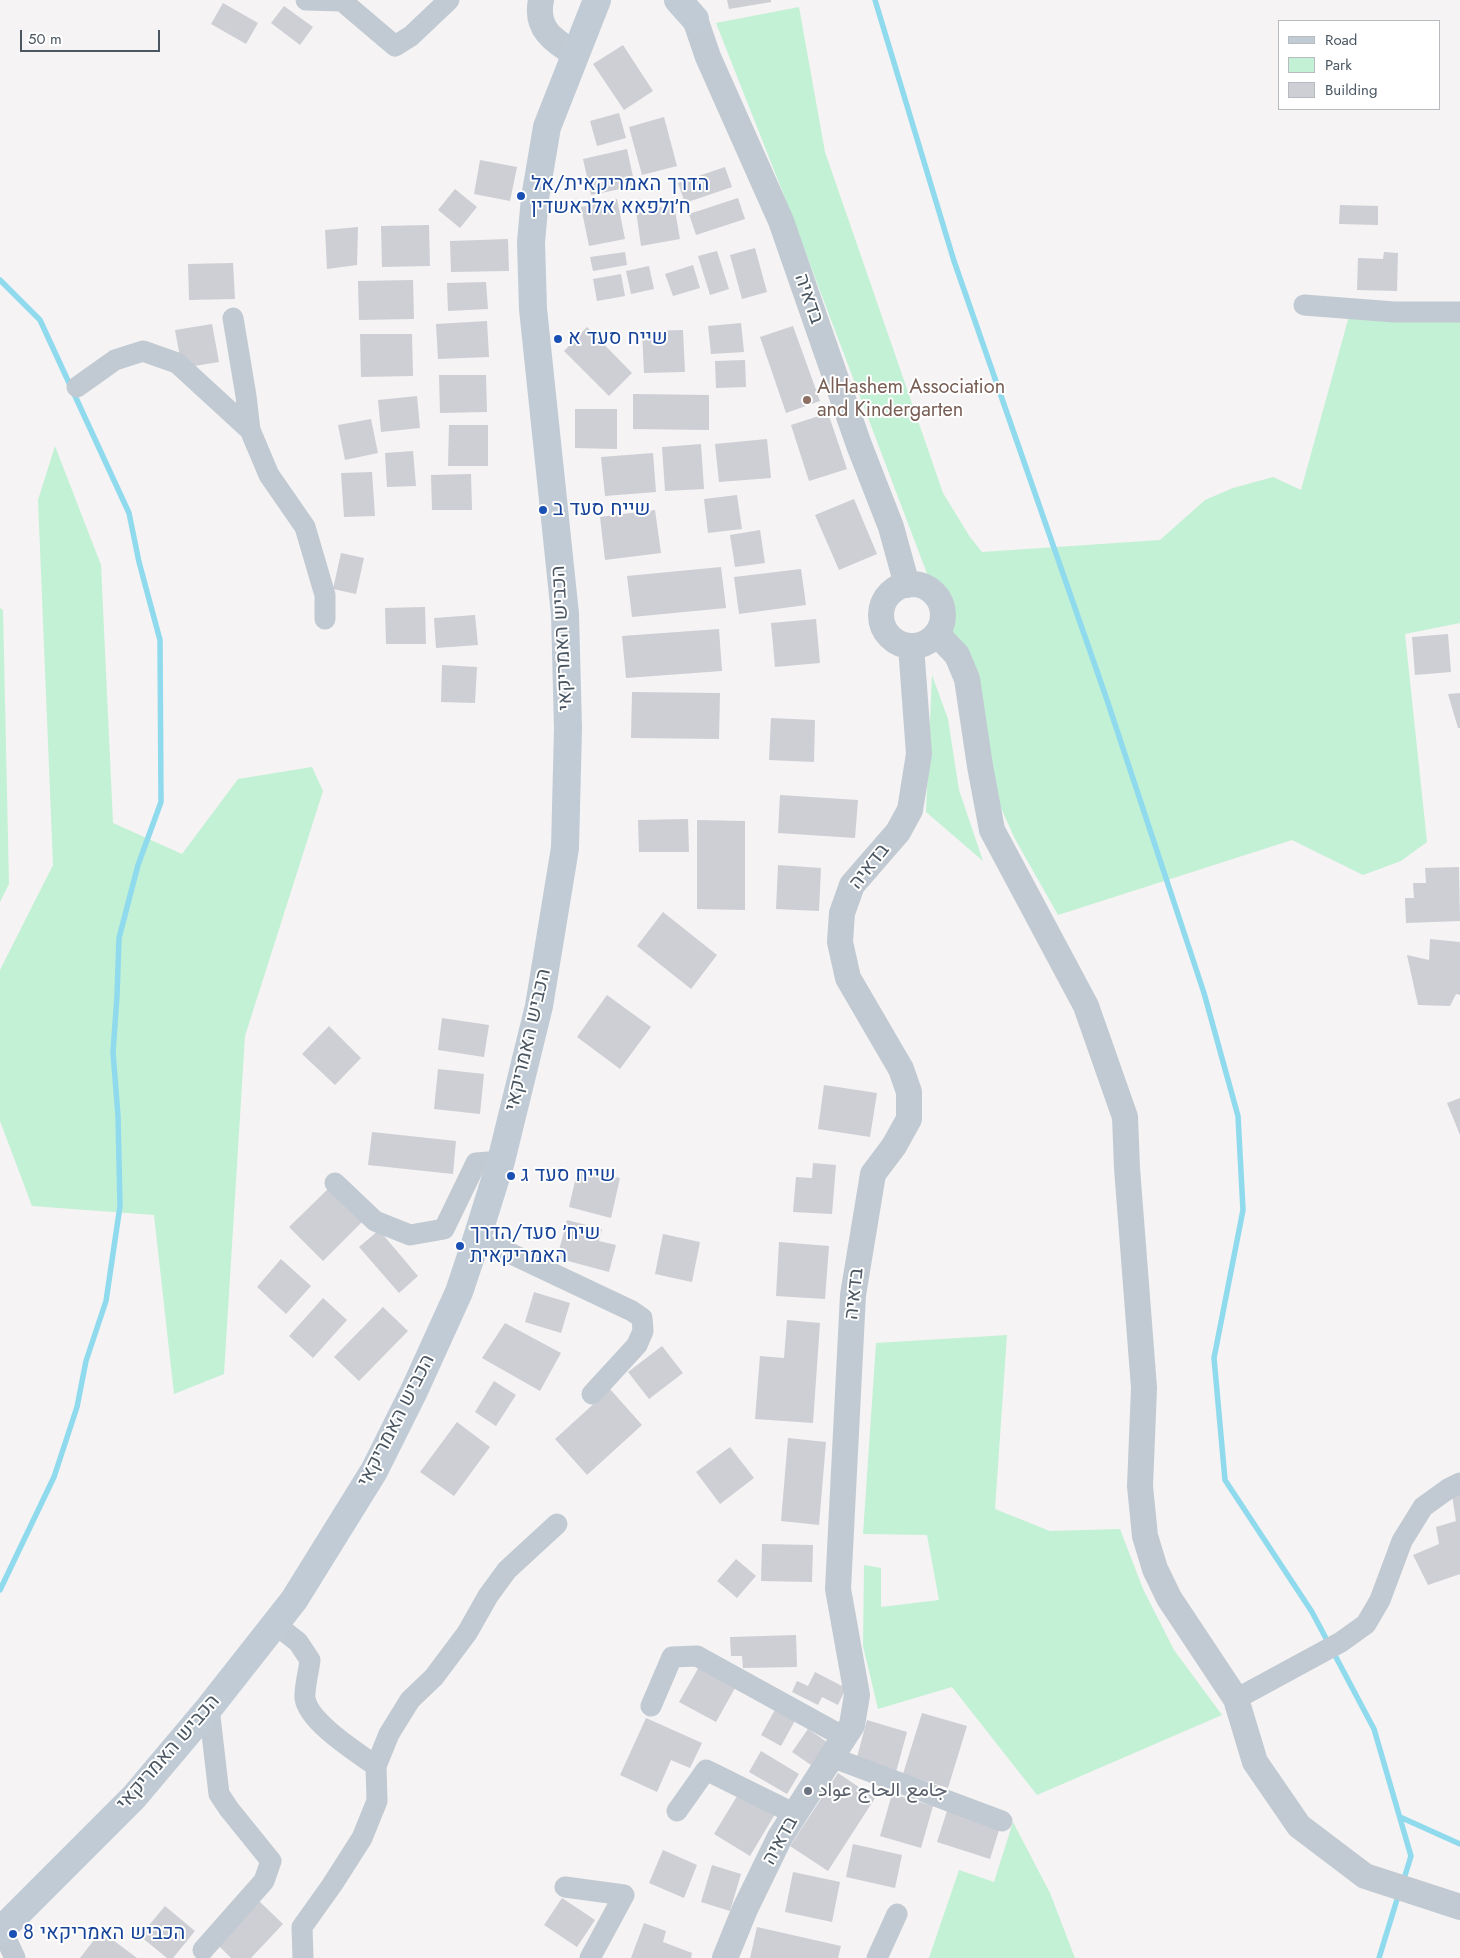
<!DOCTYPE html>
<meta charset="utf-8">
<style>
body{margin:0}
#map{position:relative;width:1460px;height:1958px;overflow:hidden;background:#f5f3f3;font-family:Jost,sans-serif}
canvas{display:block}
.legend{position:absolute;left:1278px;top:20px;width:162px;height:90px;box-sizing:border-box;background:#fff;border:1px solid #b7bbc0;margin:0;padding:6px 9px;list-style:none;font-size:15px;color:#4a5661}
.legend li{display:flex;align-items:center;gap:10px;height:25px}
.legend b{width:25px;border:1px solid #b7bbc0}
.scale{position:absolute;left:20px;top:30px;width:140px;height:22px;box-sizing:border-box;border:2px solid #4a5661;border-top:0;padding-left:6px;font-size:15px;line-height:18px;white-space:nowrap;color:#4a5661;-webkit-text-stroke:4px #fff;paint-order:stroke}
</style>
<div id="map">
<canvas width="1460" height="1958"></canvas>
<ul class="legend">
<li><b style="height:6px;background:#c1cbd6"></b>Road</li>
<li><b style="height:14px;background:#c3f1d5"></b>Park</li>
<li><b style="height:14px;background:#cdcfd5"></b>Building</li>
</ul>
<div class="scale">50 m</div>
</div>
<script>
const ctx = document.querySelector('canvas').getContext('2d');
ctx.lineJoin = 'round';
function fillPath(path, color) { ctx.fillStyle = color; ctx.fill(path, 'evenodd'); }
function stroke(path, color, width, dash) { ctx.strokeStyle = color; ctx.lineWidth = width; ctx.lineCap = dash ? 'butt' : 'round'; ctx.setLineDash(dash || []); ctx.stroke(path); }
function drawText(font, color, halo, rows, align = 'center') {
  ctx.font = font + ' Jost,Vazirmatn,Heebo,sans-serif'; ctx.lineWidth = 4; ctx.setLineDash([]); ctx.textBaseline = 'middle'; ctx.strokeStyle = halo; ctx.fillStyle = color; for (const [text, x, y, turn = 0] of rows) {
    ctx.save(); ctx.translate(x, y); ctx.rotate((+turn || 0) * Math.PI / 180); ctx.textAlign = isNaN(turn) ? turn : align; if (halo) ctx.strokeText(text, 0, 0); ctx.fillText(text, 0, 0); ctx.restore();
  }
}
const green = new Path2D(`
 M 799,7 L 825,152 L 943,493 L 970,537 L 982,552 L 1160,540 L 1205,500 L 1233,488 L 1273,477 L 1301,490 L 1349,316 L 1460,317 L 1460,623 L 1405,634 L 1427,842 L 1401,861 L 1363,875 L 1292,840 L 1058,915 L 1015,839 L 995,795 L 940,608 L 783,193 L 716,23 Z
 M 55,446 L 101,565 L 113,823 L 182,854 L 238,779 L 312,767 L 323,791 L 245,1036 L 224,1374 L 174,1394 L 154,1215 L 32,1206 L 0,1121 L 0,970 L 53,865 L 38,500 Z
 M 0,608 L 3,610 L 9,884 L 0,902 Z
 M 932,675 L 948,719 L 959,790 L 983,861 L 926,812 Z
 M 1007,1335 L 995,1509 L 1050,1531 L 1120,1529 L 1143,1589 L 1174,1650 L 1222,1715 L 1037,1795 L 952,1687 L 878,1709 L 863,1646 L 864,1565 L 881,1568 L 881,1607 L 939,1600 L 927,1535 L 863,1534 L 876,1343 Z
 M 1013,1822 L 1050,1893 L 1075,1958 L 929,1958 L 959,1870 L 994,1882 Z`);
const stream = new Path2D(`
 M 875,0 L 954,261 L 1106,697 L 1204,993 L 1238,1116 L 1243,1210 L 1214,1358 L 1225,1480 L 1312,1612 L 1374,1729 L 1411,1856 L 1403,1882
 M 0,280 L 40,320 L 129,513 L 139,562 L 160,640 L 161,802 L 138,865 L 119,938 L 117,996 L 113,1052 L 118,1116 L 120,1206 L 106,1301 L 86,1361 L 77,1407 L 54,1477 L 0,1590
 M 1400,1817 L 1460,1844
 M 1379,1958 L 1399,1893`);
const building = new Path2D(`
 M 727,0 L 771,0 L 771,2 L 729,9 Z
 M 223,3 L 258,23 L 246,44 L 211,24 Z
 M 284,6 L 313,27 L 300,45 L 271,23 Z
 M 623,45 L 653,91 L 624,110 L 593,64 Z
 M 619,113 L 626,138 L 597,146 L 590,121 Z
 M 664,117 L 677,166 L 642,175 L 629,127 Z
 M 627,149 L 635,186 L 591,195 L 583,159 Z
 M 480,160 L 517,167 L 510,201 L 474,194 Z
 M 725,167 L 732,187 L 685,203 L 678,183 Z
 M 455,189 L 477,207 L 460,228 L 438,210 Z
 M 738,198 L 745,219 L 696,235 L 689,214 Z
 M 617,199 L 625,239 L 589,246 L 581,207 Z
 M 674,205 L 680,239 L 641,246 L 636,211 Z
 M 1340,205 L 1378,206 L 1378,225 L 1339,224 Z
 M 429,225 L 430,266 L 382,267 L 381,226 Z
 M 358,227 L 357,265 L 327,269 L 325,230 Z
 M 508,239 L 509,271 L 451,272 L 450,241 Z
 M 755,248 L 767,292 L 742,299 L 730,255 Z
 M 717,251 L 729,289 L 710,295 L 698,256 Z
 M 625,252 L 627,265 L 593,271 L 590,257 Z
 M 1384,252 L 1398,253 L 1397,291 L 1357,290 L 1358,258 L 1383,259 Z
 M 233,263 L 235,299 L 189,300 L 188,264 Z
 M 693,265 L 700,288 L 673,296 L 665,274 Z
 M 649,266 L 654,289 L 631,294 L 626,271 Z
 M 621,274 L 625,296 L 597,301 L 593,279 Z
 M 413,280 L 414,319 L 359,320 L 358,281 Z
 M 486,282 L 488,309 L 448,311 L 447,283 Z
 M 487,321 L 489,357 L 438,359 L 436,324 Z
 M 741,323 L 744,352 L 711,354 L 708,326 Z
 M 212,324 L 219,362 L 182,368 L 175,330 Z
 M 793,326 L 820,401 L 786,413 L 760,337 Z
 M 587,327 L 632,373 L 609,396 L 564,351 Z
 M 683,330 L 685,372 L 644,373 L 642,331 Z
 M 360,334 L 412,334 L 413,376 L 361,377 Z
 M 745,360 L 746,387 L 716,388 L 715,361 Z
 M 439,375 L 486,375 L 487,412 L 440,413 Z
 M 633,394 L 709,395 L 709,430 L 633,429 Z
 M 417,396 L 420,428 L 381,432 L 378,400 Z
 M 575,409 L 617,409 L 617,449 L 575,448 Z
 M 828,413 L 847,469 L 809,481 L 791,425 Z
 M 371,419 L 378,453 L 345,460 L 338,425 Z
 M 449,425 L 488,425 L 488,466 L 448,466 Z
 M 767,439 L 771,478 L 719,482 L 715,444 Z
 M 701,444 L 704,489 L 665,491 L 662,447 Z
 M 413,451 L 416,486 L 387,487 L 385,453 Z
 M 653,453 L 656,492 L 605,496 L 601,457 Z
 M 372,472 L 375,516 L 344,517 L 341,473 Z
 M 471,474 L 472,510 L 432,510 L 431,475 Z
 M 737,495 L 742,529 L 708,533 L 704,499 Z
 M 854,499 L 877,554 L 839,570 L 815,515 Z
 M 655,510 L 661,553 L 605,560 L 600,517 Z
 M 760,530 L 765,563 L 735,567 L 730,535 Z
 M 341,553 L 364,558 L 356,594 L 333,589 Z
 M 721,567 L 726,608 L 632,617 L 627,576 Z
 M 801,569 L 806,605 L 739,614 L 734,577 Z
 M 425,607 L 426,644 L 386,644 L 385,608 Z
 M 475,615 L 478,645 L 436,648 L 434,618 Z
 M 816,619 L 820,663 L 775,667 L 771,623 Z
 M 719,629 L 722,671 L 626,678 L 622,636 Z
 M 1448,634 L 1451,672 L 1415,675 L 1412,637 Z
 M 442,665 L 477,667 L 475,703 L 441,702 Z
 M 632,692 L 720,693 L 719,739 L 631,738 Z
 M 1460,693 L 1460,728 L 1458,728 L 1448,694 Z
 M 771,718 L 815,720 L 814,762 L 769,760 Z
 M 780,795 L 858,800 L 855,838 L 778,833 Z
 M 688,819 L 689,852 L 639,852 L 638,820 Z
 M 697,820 L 745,821 L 745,910 L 697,909 Z
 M 778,865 L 821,868 L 819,911 L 776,909 Z
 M 1459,867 L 1460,921 L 1406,923 L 1405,898 L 1414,898 L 1413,883 L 1426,883 L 1425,868 Z
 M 663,912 L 717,955 L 691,989 L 637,946 Z
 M 1430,939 L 1460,942 L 1460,995 L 1456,994 L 1450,1006 L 1418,1005 L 1407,955 L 1429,960 Z
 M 607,995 L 651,1027 L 620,1069 L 577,1037 Z
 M 442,1018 L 489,1025 L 484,1057 L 438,1050 Z
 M 329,1026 L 361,1058 L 335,1085 L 302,1054 Z
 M 438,1069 L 484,1074 L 480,1114 L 434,1109 Z
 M 824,1085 L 877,1093 L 870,1137 L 818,1129 Z
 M 1460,1098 L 1460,1135 L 1447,1103 Z
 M 372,1132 L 456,1141 L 453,1174 L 368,1165 Z
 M 813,1163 L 836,1165 L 832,1214 L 793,1212 L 796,1177 L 812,1178 Z
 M 578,1168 L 620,1178 L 611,1218 L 569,1207 Z
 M 330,1187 L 363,1221 L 323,1261 L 289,1227 Z
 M 567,1220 L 602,1229 L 599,1241 L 616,1245 L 609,1272 L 557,1258 Z
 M 379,1230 L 418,1276 L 399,1293 L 359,1247 Z
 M 663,1234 L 700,1242 L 692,1282 L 655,1274 Z
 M 779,1242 L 829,1246 L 825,1299 L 776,1296 Z
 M 281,1259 L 311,1286 L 286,1314 L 257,1287 Z
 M 534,1292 L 570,1303 L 561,1333 L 525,1322 Z
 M 323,1298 L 347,1320 L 313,1358 L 289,1336 Z
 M 383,1307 L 408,1331 L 359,1381 L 334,1357 Z
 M 787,1320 L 820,1323 L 813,1423 L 755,1419 L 760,1356 L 784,1358 Z
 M 505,1323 L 561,1353 L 540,1391 L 482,1358 Z
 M 662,1346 L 683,1373 L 649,1399 L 628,1372 Z
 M 494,1381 L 516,1395 L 496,1426 L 475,1412 Z
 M 610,1389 L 642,1425 L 587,1475 L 555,1439 Z
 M 457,1422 L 490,1447 L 454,1496 L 420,1472 Z
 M 788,1438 L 826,1442 L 819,1525 L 781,1521 Z
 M 730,1447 L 754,1478 L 720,1504 L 696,1472 Z
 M 1460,1492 L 1460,1574 L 1428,1585 L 1413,1555 L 1439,1544 L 1436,1527 L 1456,1521 L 1452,1495 Z
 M 762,1544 L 813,1545 L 812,1582 L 761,1581 Z
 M 736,1559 L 756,1576 L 737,1598 L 717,1581 Z
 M 796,1635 L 797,1667 L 743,1668 L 742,1656 L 731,1656 L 730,1637 Z
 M 704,1658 L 740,1679 L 716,1722 L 679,1702 Z
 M 815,1672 L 846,1688 L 838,1705 L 822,1697 L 818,1705 L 792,1692 L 797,1681 L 808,1686 Z
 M 777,1706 L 797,1717 L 781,1746 L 761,1735 Z
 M 922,1713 L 967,1726 L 948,1788 L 903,1774 Z
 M 646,1718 L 702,1743 L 690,1768 L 671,1760 L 657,1792 L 620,1775 Z
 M 867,1720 L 907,1732 L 896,1772 L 856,1761 Z
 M 808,1729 L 827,1742 L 811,1765 L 792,1752 Z
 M 761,1751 L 799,1774 L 787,1794 L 749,1772 Z
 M 838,1773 L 875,1798 L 828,1871 L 790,1846 Z
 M 742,1788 L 778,1809 L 750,1856 L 714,1834 Z
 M 892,1794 L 933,1806 L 921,1848 L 880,1836 Z
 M 948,1808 L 1001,1824 L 990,1859 L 937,1842 Z
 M 853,1844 L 902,1855 L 895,1888 L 846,1877 Z
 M 663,1850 L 697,1865 L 684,1898 L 649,1883 Z
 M 712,1865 L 741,1874 L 730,1911 L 701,1902 Z
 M 793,1872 L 840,1882 L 832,1922 L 785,1912 Z
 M 562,1898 L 595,1920 L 577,1947 L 544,1925 Z
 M 259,1901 L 283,1924 L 251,1958 L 231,1958 L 218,1945 Z
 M 165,1906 L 195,1931 L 173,1958 L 167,1958 L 140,1936 Z
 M 644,1923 L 666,1931 L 663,1942 L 692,1953 L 691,1958 L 631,1958 Z
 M 757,1927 L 841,1946 L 838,1958 L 750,1958 Z
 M 101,1931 L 137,1958 L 80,1958 Z`);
const minor = new Path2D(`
 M 306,0 L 342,1 L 395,46 L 411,36 L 449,0
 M 1304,305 L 1394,312 L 1460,312
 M 233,318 L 246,396 L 250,430 L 269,475 L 305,527 L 325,595 L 325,619
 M 77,387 L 115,360 L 143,351 L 177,363 L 250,430
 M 335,1183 L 375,1221 L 410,1235 L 444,1229 L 476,1163 L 501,1161
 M 475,1244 L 501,1249 L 632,1311 L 642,1318 L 643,1331 L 637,1345 L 592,1394
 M 275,1624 L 298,1642 L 310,1660 C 309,1670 304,1689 305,1698 C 308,1722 358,1753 376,1766 L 377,1801 L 362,1838 L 332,1885 L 302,1927 L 303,1958
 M 1236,1699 L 1341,1642 L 1366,1624 L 1380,1600 L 1402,1541 L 1423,1507 L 1448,1489 L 1460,1483
 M 651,1706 L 672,1657 L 697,1656 L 844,1737
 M 831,1757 L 1002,1821
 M 376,1766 L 389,1734 L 410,1700 L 434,1677 L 467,1633 L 488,1596 L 507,1570 L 557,1524
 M 677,1811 L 706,1770 L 795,1814
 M 565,1887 L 624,1895 L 590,1958
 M 2,1930 L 15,1958
 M 203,1950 L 264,1881 L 271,1861 L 229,1809 L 219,1794 L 209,1708
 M 877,1958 L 897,1914`);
const tertiary = new Path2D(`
 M 541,0 C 535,29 553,40 575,54
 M 695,19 L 708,57 L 781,221 L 859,445 L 891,527 L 907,585
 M881 615a31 31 0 1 1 62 0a31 31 0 1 1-62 0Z
 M 937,634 L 957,655 L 967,679 L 980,766 L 992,830 L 1086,1006 L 1125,1117 L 1127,1168 L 1144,1388 L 1140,1486 L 1145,1536 L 1155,1569 L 1169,1598 L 1236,1699 L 1255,1762 L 1299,1826 L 1365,1876 L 1460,1907
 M 725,1958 L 745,1909 L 780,1837 L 852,1725 L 857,1695 L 838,1589 L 853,1295 L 873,1174 L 894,1146 L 909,1119 L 909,1092 L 901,1069 L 848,978 L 840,942 L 842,913 L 852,885 L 898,832 L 910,810 L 919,754 L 911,646`);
const secondary = new Path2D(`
 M 678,0 L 695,19
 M 0,1931 L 134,1797 L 209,1708 L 294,1600 L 374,1471 L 414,1391 L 459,1292 L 475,1244 L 501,1161 L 539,1006 L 565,848 L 568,728 L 565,614 L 533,309 L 531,242 L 535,198 L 547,127 L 597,0`);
const markers = [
 [521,196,5,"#1a4fb4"],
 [558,339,5,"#1a4fb4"],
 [807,400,5,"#8d6e63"],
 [543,510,5,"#1a4fb4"],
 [511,1176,5,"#1a4fb4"],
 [460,1246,5,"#1a4fb4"],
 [808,1791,5,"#6b7280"],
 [13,1934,5,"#1a4fb4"]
];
const transitNames = [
 ["הדרך האמריקאית/אל",531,185],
 ["ח׳ולפאא אלראשדין",531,208],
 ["שייח סעד א",568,339],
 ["שייח סעד ב",553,510],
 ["שייח סעד ג",521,1176],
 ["שיח׳ סעד/הדרך",470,1234],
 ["האמריקאית",470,1257],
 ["הכביש האמריקאי 8",23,1934]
];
const streetNames = [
 ["בדאיה",808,299,71],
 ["הכביש האמריקאי",563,638,-93],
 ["בדאיה",870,867,-52],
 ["הכביש האמריקאי",529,1040,-77],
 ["בדאיה",855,1294,-84],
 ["הכביש האמריקאי",397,1421,-63],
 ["הכביש האמריקאי",169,1753,-49],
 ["בדאיה",781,1841,-61]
];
const educationNames = [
 ["AlHashem Association",817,388],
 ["and Kindergarten",817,411]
];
const worshipNames = [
 ["جامع الحاج عواد",818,1791]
];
fillPath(green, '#c3f1d5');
stroke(stream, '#90daee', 5.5);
fillPath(building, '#cdcfd5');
stroke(minor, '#c1cad2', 21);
stroke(tertiary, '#c1cad2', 26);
stroke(secondary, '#c1cbd6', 28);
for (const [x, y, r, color] of markers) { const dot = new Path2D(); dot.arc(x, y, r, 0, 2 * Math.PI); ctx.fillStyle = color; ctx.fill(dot); stroke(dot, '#fff', 2); }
drawText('20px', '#164399', '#fff', transitNames, 'left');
drawText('20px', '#4a5661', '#fff', streetNames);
drawText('20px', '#785e54', '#fff', educationNames, 'left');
drawText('20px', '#5b616d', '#fff', worshipNames, 'left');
</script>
